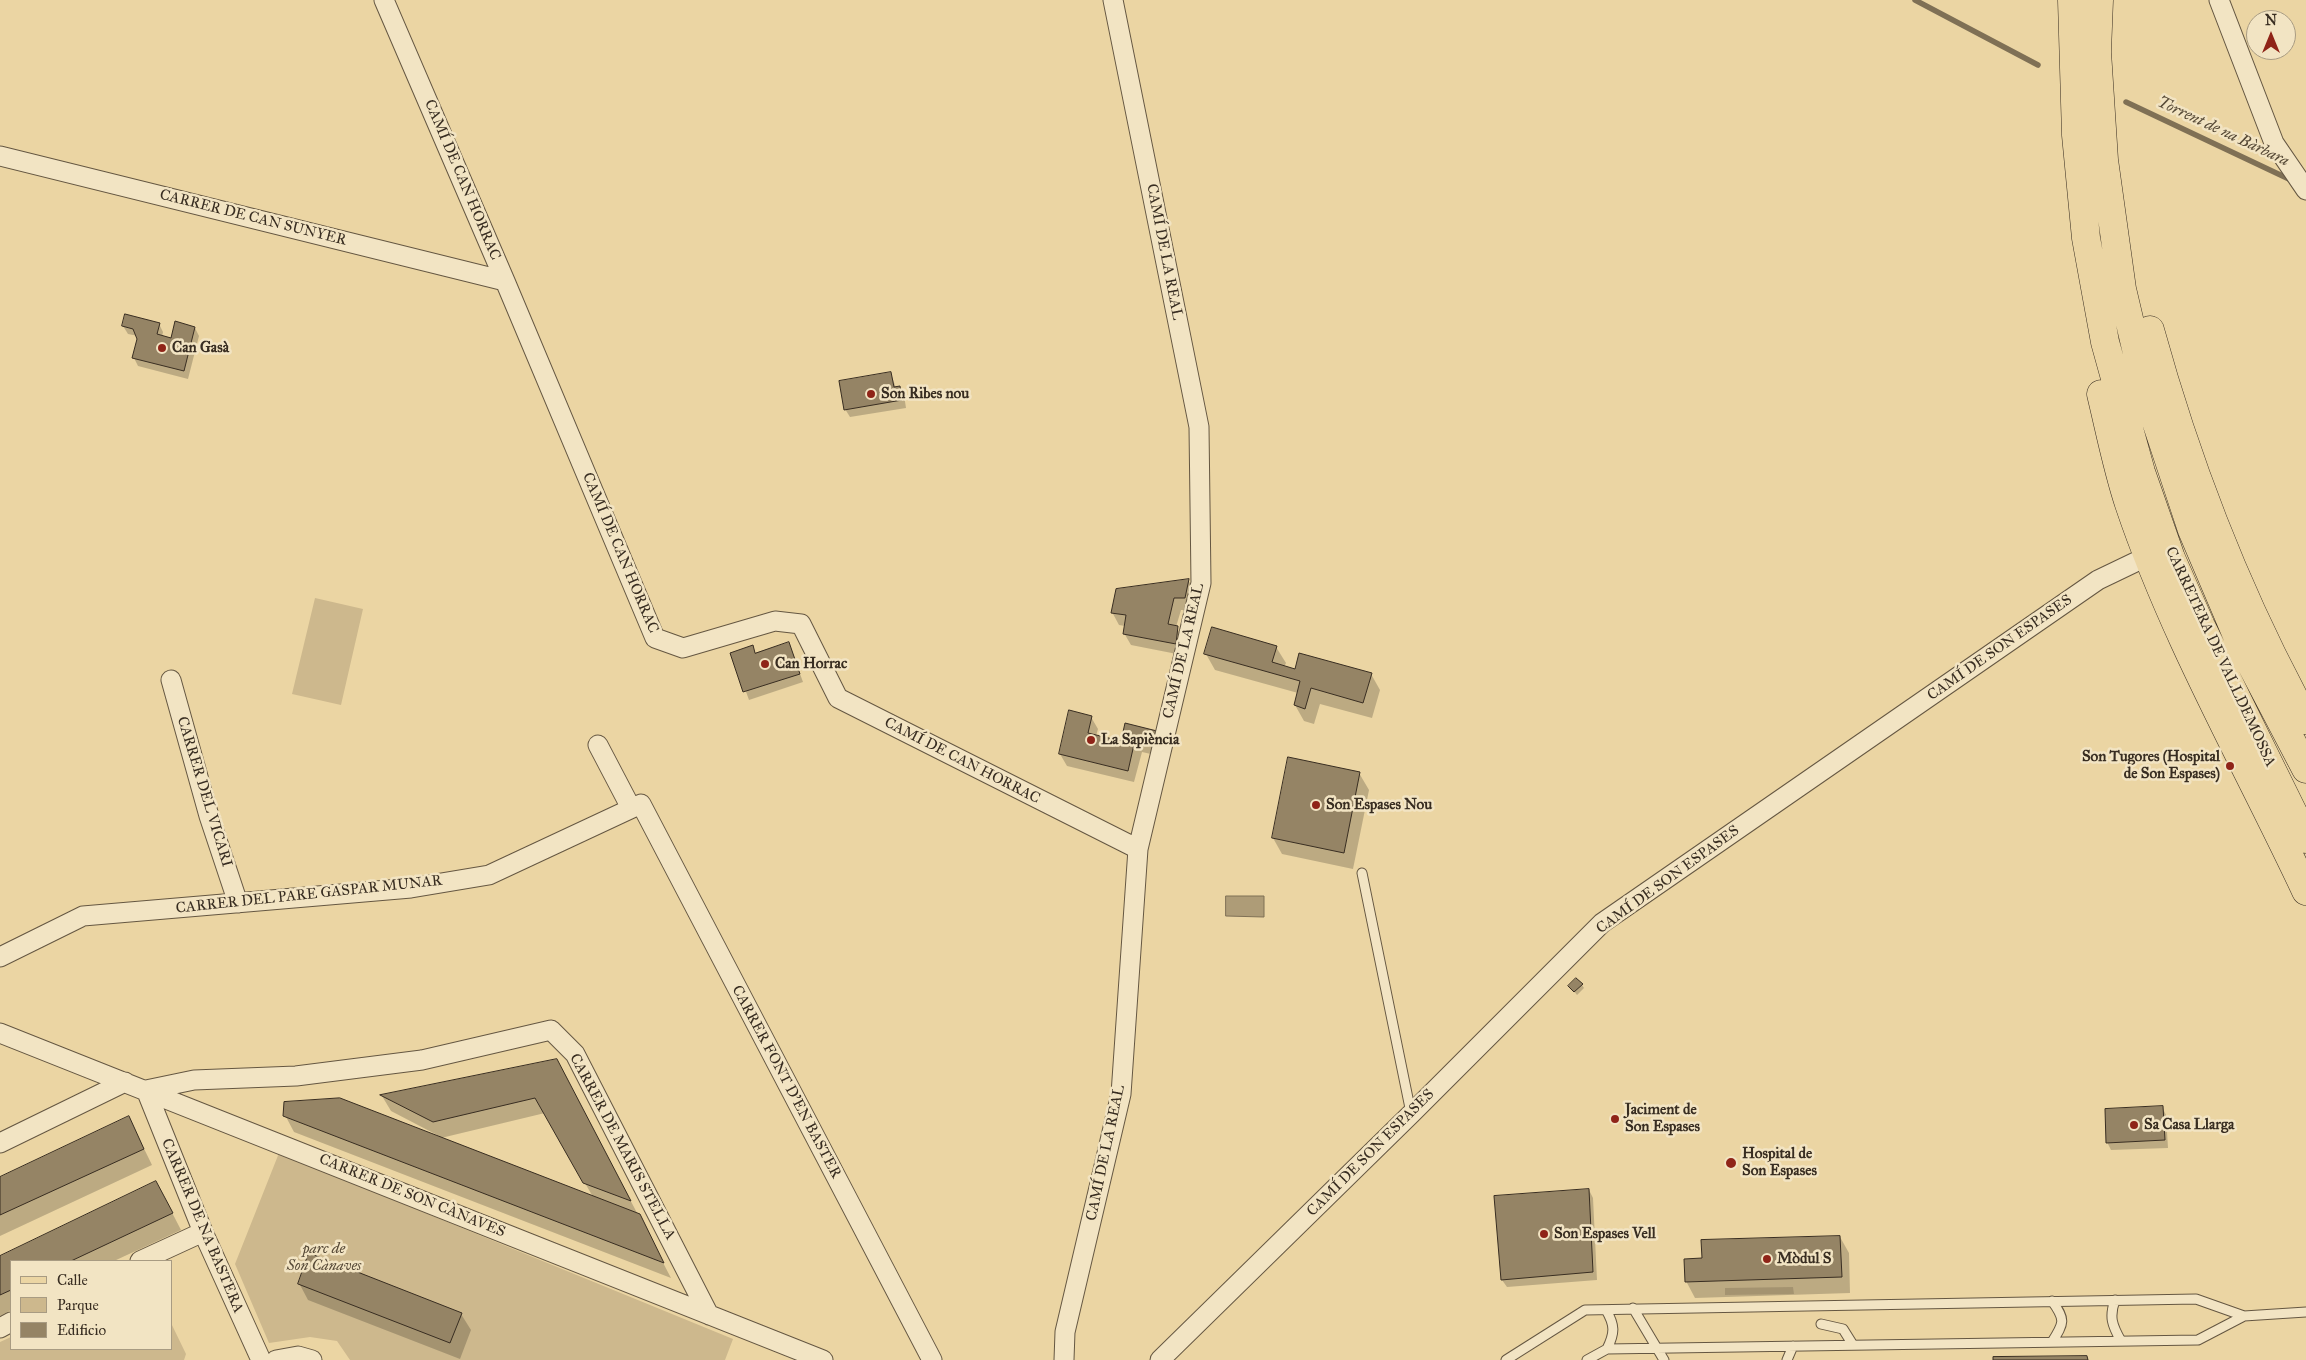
<!DOCTYPE html>
<meta charset="utf-8">
<style>
body{margin:0}
#map{position:relative;width:2306px;height:1360px;overflow:hidden;background:#ebd5a3;font-family:"IM FELL Great Primer",serif}
canvas{display:block}
.legend{position:absolute;left:10px;top:1260px;width:162px;height:90px;box-sizing:border-box;background:#f2e4c3;border:1px solid #a89b82;margin:0;padding:6px 9px;list-style:none;font-size:15px;color:#382d21}
.legend li{display:flex;align-items:center;gap:10px;height:25px}
.legend b{width:25px;border:1px solid #a89b82}
.north{position:absolute;left:2246px;top:10px;width:50px;height:50px;box-sizing:border-box;background:#f2e4c3;border:1px solid #a89b82;border-radius:50%;rotate:0deg;font-size:14px;font-weight:700;line-height:20px;text-align:center;color:#382d21}
.north::after{content:'';display:block;margin:auto;width:18px;height:22px;background:#8f2418;clip-path:polygon(50% 0,100% 100%,50% 72%,0 100%)}
</style>
<div id="map">
<canvas width="2306" height="1360"></canvas>
<ul class="legend">
<li><b style="height:6px;background:#ebd5a3"></b>Calle</li>
<li><b style="height:14px;background:#cdb88d"></b>Parque</li>
<li><b style="height:14px;background:#958465"></b>Edificio</li>
</ul>
<div class="north">N</div>
</div>
<script>
const ctx = document.querySelector('canvas').getContext('2d');
ctx.lineJoin = 'round';
function fillPath(path, color) { ctx.fillStyle = color; ctx.fill(path, 'evenodd'); }
function stroke(path, color, width, dash) { ctx.strokeStyle = color; ctx.lineWidth = width; ctx.lineCap = dash ? 'butt' : 'round'; ctx.setLineDash(dash || []); ctx.stroke(path); }
function drawText(font, color, halo, rows, align = 'center') {
  ctx.font = font + ' "IM FELL Great Primer",serif'; ctx.lineWidth = 5; ctx.setLineDash([]); ctx.textBaseline = 'middle'; ctx.strokeStyle = halo; ctx.fillStyle = color; for (const [text, x, y, turn = 0] of rows) {
    ctx.save(); ctx.translate(x, y); ctx.rotate((+turn || 0) * Math.PI / 180); ctx.textAlign = isNaN(turn) ? turn : align; if (halo) ctx.strokeText(text, 0, 0); ctx.fillText(text, 0, 0); ctx.restore();
  }
}
const green = new Path2D(`
 M 315,598 L 363,609 L 341,705 L 292,694 Z
 M 279,1153 L 733,1339 L 725,1360 L 350,1360 L 337,1341 L 310,1337 L 269,1343 L 235,1264 Z
 M 1793,1287 L 1794,1294 L 1725,1295 L 1725,1288 Z
 M 171,1323 L 186,1354 L 184,1360 L 0,1360 L 0,1342 L 11,1337 L 11,1349 L 171,1349 Z`);
const water = new Path2D(`
 M 1226,896 L 1264,896 L 1264,917 L 1226,916 Z`);
const shadow = new Path2D(`
 M 159,324 L 163,332 L 162,337 L 172,339 L 195,328 L 199,336 L 188,379 L 138,366 L 134,358 L 138,336 L 128,334 L 123,326 Z
 M 891,374 L 896,388 L 899,387 L 904,395 L 906,408 L 850,417 L 845,409 Z
 M 1188,580 L 1195,592 L 1192,610 L 1181,610 L 1176,627 L 1185,640 L 1182,655 L 1131,645 L 1124,633 L 1125,626 L 1119,625 L 1112,612 Z
 M 789,644 L 803,682 L 749,700 L 732,653 L 752,647 L 756,654 Z
 M 1276,647 L 1286,663 L 1284,667 L 1295,670 L 1371,674 L 1380,690 L 1372,718 L 1320,704 L 1314,724 L 1304,721 L 1295,705 L 1298,693 L 1215,670 L 1206,654 Z
 M 1091,717 L 1098,729 L 1096,736 L 1122,742 L 1156,732 L 1160,756 L 1142,752 L 1134,782 L 1067,766 L 1060,754 Z
 M 1359,773 L 1369,790 L 1353,869 L 1282,854 L 1273,838 Z
 M 1582,985 L 1584,988 L 1577,995 L 1570,986 Z
 M 566,1077 L 671,1278 L 294,1132 L 285,1115 L 438,1137 L 439,1136 L 391,1111 L 382,1096 ZM 545,1113 L 593,1197 L 441,1138 Z
 M 2162,1107 L 2166,1115 L 2168,1148 L 2111,1150 L 2107,1142 Z
 M 129,1118 L 152,1165 L 0,1236 L 0,1178 Z
 M 1589,1190 L 1593,1198 L 1597,1280 L 1507,1287 L 1502,1280 Z
 M 165,1199 L 181,1230 L 114,1261 L 11,1261 L 11,1310 L 0,1316 L 0,1257 Z
 M 1840,1237 L 1849,1253 L 1850,1293 L 1695,1298 L 1686,1281 L 1703,1260 Z
 M 299,1283 L 461,1314 L 471,1330 L 460,1359 L 308,1300 Z`);
const stream = new Path2D(`
 M 1915,0 L 2038,65
 M 2126,102 L 2291,180`);
const building = new Path2D(`
 M 125,314 L 160,323 L 157,334 L 171,338 L 175,321 L 195,327 L 184,371 L 132,358 L 137,339 L 133,329 L 122,326 Z
 M 891,372 L 894,387 L 900,386 L 902,400 L 844,410 L 839,381 Z
 M 1189,579 L 1185,598 L 1174,598 L 1168,624 L 1178,626 L 1176,644 L 1123,634 L 1126,615 L 1111,613 L 1116,589 Z
 M 1212,627 L 1277,646 L 1272,662 L 1295,669 L 1299,653 L 1372,673 L 1363,703 L 1311,688 L 1305,709 L 1294,705 L 1300,681 L 1204,654 Z
 M 789,642 L 800,674 L 743,692 L 730,653 L 753,645 L 755,653 Z
 M 1069,710 L 1092,716 L 1088,733 L 1121,741 L 1125,723 L 1157,731 L 1153,744 L 1135,740 L 1128,771 L 1059,754 Z
 M 1288,757 L 1360,772 L 1344,853 L 1272,838 Z
 M 1576,978 L 1583,984 L 1574,992 L 1568,986 Z
 M 557,1059 L 631,1201 L 583,1183 L 535,1098 L 433,1122 L 380,1095 Z
 M 340,1098 L 640,1214 L 664,1263 L 283,1116 L 284,1102 Z
 M 2163,1106 L 2165,1140 L 2106,1143 L 2105,1109 Z
 M 129,1116 L 144,1149 L 0,1215 L 0,1177 Z
 M 156,1181 L 173,1213 L 71,1261 L 11,1261 L 11,1290 L 0,1295 L 0,1256 Z
 M 1589,1189 L 1593,1272 L 1501,1280 L 1494,1196 Z
 M 1840,1236 L 1842,1277 L 1685,1282 L 1684,1259 L 1702,1258 L 1701,1240 Z
 M 309,1253 L 462,1313 L 450,1343 L 298,1284 Z
 M 2087,1356 L 2088,1360 L 1993,1360 L 1993,1357 Z`);
const service = new Path2D(`
 M 1362,873 L 1411,1113
 M 2115,1300 C 2109,1317 2112,1325 2121,1341
 M 1633,1308 L 1664,1360
 M 1606,1310 C 1615,1325 1615,1333 1607,1349
 M 1821,1324 L 1843,1329 L 1853,1345
 M 2052,1342 C 2064,1323 2066,1320 2052,1301
 M 1506,1360 L 1585,1310 L 2196,1299 L 2244,1316 L 2306,1312
 M 1587,1360 L 1607,1349 L 2198,1340 L 2244,1316
 M 1787,1360 L 1793,1346`);
const minor = new Path2D(`
 M 384,0 L 505,281 L 655,638 L 683,648 L 775,621 L 801,624 L 838,698 L 1138,849
 M 2219,0 L 2274,143 L 2306,190
 M 0,156 L 505,281
 M 171,680 L 209,816 L 238,903
 M 598,745 L 631,808
 M 0,957 L 83,916 L 411,888 L 489,875 L 641,804 L 932,1360
 M 0,1033 L 823,1360
 M 146,1090 L 194,1080 L 296,1076 L 422,1060 L 551,1030 L 575,1054 L 709,1315
 M 146,1090 L 203,1232 L 261,1360
 M 0,1143 L 125,1082
 M 140,1261 L 203,1232
 M 0,1328 L 11,1322
 M 276,1360 L 298,1356 L 312,1360
 M 1064,1360 L 1065,1332 L 1121,1094 L 1138,849 L 1201,583 L 1199,427 L 1113,0
 M 1160,1360 L 1411,1114 L 1602,923 L 2098,580 L 2148,556`);
const primary = new Path2D(`
 M 2072,0 L 2076,135 L 2086,238 L 2105,342 L 2141,472 L 2171,558 L 2201,626 L 2306,839
 M 2099,0 L 2097,52 L 2104,160 L 2122,289 L 2146,391 L 2192,530 L 2241,645 L 2306,769
 M 2150,330 C 2187,464 2239,598 2306,720
 M 2101,394 C 2110,431 2117,468 2129,504 C 2174,638 2246,763 2306,891`);
const markers = [
 [162,348,5,"#8f2418"],
 [871,394,5,"#8f2418"],
 [765,664,5,"#8f2418"],
 [1091,740,5,"#8f2418"],
 [2230,766,5,"#8f2418"],
 [1316,805,5,"#8f2418"],
 [1615,1119,5,"#8f2418"],
 [2134,1125,5,"#8f2418"],
 [1731,1163,6,"#8f2418"],
 [1544,1234,5,"#8f2418"],
 [1767,1259,5,"#8f2418"]
];
const streetNames = [
 ["CAMÍ DE CAN HORRAC",462,180,67],
 ["CARRER DE CAN SUNYER",253,218,14],
 ["CAMÍ DE LA REAL",1164,252,79],
 ["CAMÍ DE CAN HORRAC",620,553,67],
 ["CAMÍ DE SON ESPASES",2000,648,-35],
 ["CAMÍ DE LA REAL",1184,651,-77],
 ["CARRETERA DE VALLDEMOSSA",2220,657,65],
 ["CAMÍ DE CAN HORRAC",962,761,27],
 ["CARRER DEL VICARI",204,792,73],
 ["CAMÍ DE SON ESPASES",1668,880,-36],
 ["CARRER DEL PARE GASPAR MUNAR",309,895,-6],
 ["CARRER FONT D'EN BASTER",786,1082,62],
 ["CARRER DE MARIS STELLA",622,1147,62],
 ["CAMÍ DE LA REAL",1106,1153,-78],
 ["CAMÍ DE SON ESPASES",1371,1153,-45],
 ["CARRER DE SON CÀNAVES",412,1196,22],
 ["CARRER DE NA BASTERA",202,1226,67]
];
const poiNames = [
 ["Can Gasà",172,348],
 ["Son Ribes nou",881,394],
 ["Can Horrac",775,664],
 ["La Sapiència",1101,740],
 ["Son Tugores (Hospital",2220,757,"right"],
 ["de Son Espases)",2220,774,"right"],
 ["Son Espases Nou",1326,805],
 ["Jaciment de",1625,1110],
 ["Son Espases",1625,1127],
 ["Sa Casa Llarga",2144,1125],
 ["Hospital de",1742,1154],
 ["Son Espases",1742,1171],
 ["Son Espases Vell",1554,1234],
 ["Mòdul S",1777,1259]
];
const parkNames = [
 ["parc de",324,1249],
 ["Son Cànaves",324,1266]
];
const waterNames = [
 ["Torrent de na Bàrbara",2223,132,25]
];
fillPath(green, '#cdb88d');
fillPath(water, '#ae9c77');
stroke(water, '#7f7055', 1);
fillPath(shadow, '#0003');
stroke(stream, '#7f7055', 5.5);
fillPath(building, '#958465');
stroke(building, '#382d21', 1);
stroke(service, '#655742', 11);
stroke(minor, '#655742', 21);
stroke(primary, '#382d21', 29);
stroke(service, '#f2e4c3', 9);
stroke(minor, '#f2e4c3', 19);
stroke(primary, '#ebd5a3', 28);
for (const [x, y, r, color] of markers) { const dot = new Path2D(); dot.arc(x, y, r, 0, 2 * Math.PI); ctx.fillStyle = color; ctx.fill(dot); stroke(dot, '#f2e4c3', 2); }
drawText('15px', '#382d21', '#f2e4c3', streetNames);
drawText('bold 15px', '#382d21', '#f2e4c3', poiNames, 'left');
drawText('italic 15px', '#564937', '#f2e4c3', parkNames);
drawText('italic 16px', '#564936', '#f2e4c3', waterNames);
</script>
